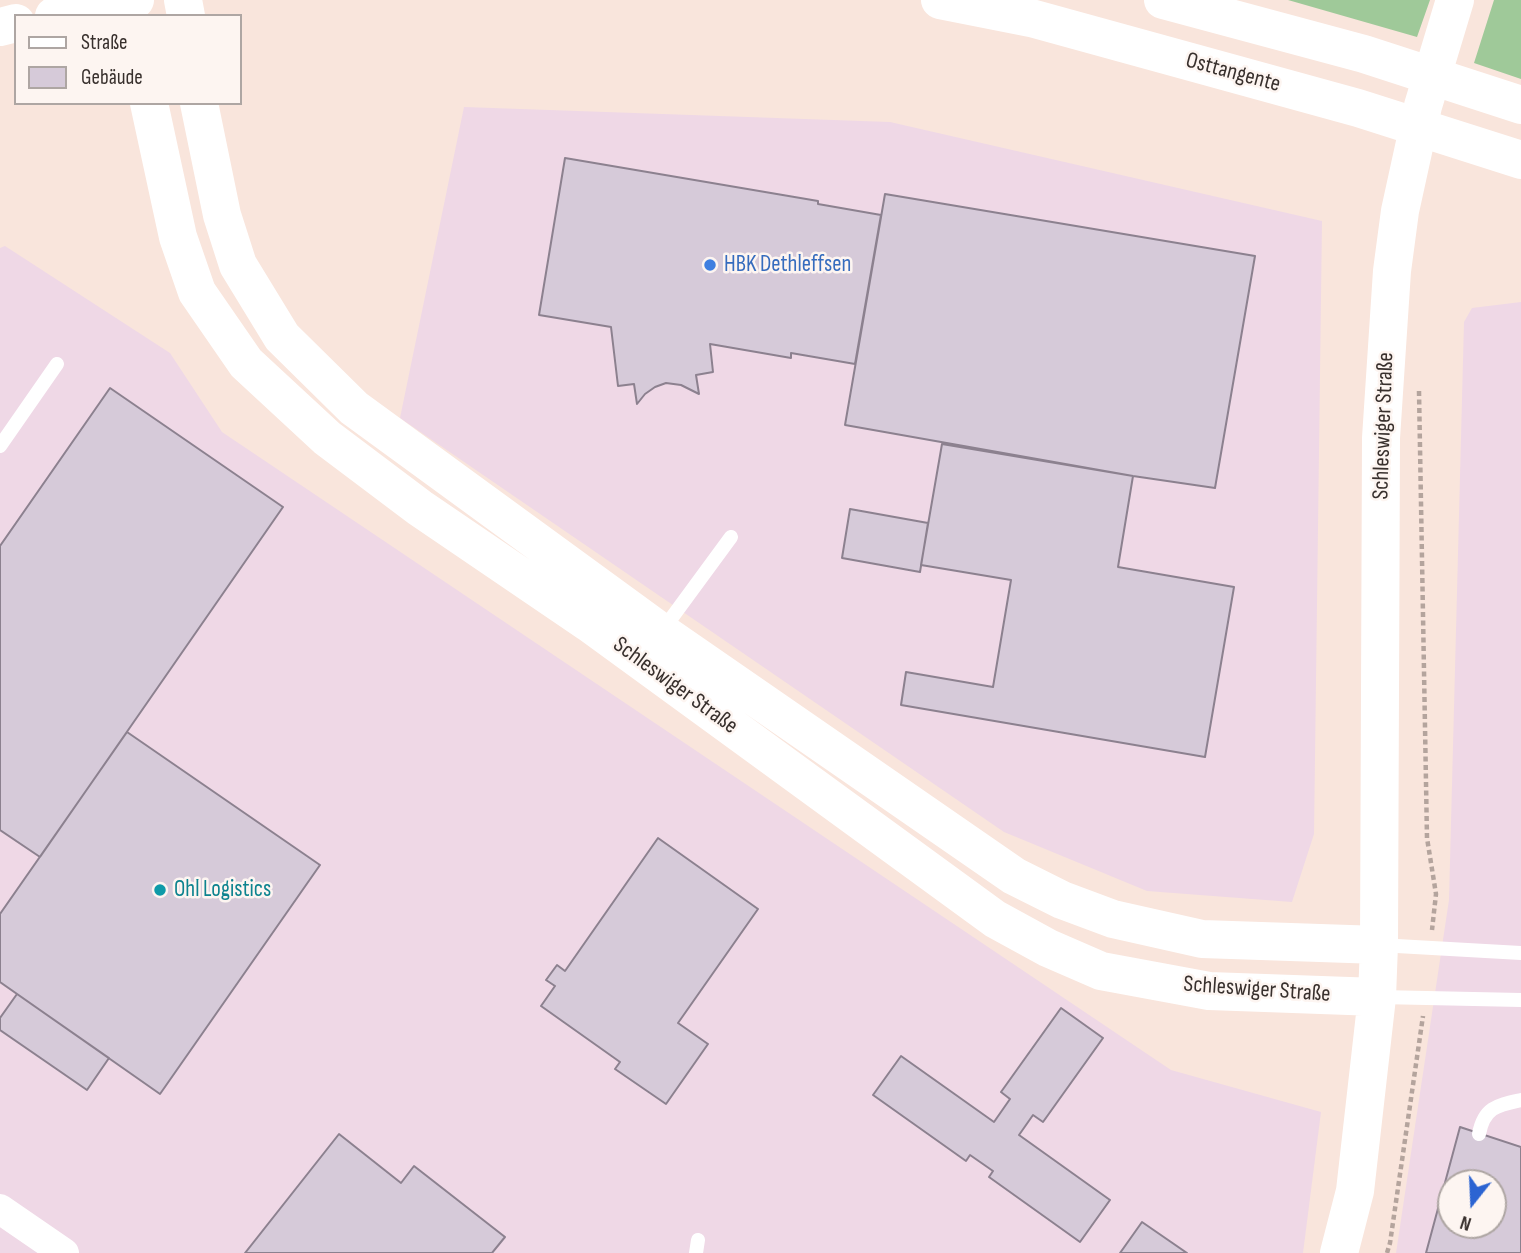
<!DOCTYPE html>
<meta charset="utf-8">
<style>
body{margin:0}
#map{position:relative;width:1521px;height:1253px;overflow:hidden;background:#f9e5dc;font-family:"Sofia Sans Condensed",sans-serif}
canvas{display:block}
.legend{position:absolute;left:14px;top:14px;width:228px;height:91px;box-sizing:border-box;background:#fdf5f1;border:2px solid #aea6a3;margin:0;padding:9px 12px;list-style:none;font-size:21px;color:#38302d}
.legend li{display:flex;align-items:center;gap:14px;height:35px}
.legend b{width:35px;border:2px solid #aea6a3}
.north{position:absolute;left:1437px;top:1169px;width:70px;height:70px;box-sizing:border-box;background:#fdf5f1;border:2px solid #aea6a3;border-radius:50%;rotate:198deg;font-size:19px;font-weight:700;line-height:28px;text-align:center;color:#38302d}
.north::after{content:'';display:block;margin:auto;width:24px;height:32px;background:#2c64d2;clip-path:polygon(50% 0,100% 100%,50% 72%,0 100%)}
</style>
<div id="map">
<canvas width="1521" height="1253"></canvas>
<ul class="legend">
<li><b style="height:9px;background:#fff"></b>Straße</li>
<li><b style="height:19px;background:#d6cad9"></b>Gebäude</li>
</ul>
<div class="north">N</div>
</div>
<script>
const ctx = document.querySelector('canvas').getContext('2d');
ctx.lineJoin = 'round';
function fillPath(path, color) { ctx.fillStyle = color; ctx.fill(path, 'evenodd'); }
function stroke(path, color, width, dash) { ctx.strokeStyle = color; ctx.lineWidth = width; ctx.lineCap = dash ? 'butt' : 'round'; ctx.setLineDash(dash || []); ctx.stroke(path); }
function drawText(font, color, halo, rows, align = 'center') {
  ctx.font = font + ' "Sofia Sans Condensed",sans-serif'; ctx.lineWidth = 5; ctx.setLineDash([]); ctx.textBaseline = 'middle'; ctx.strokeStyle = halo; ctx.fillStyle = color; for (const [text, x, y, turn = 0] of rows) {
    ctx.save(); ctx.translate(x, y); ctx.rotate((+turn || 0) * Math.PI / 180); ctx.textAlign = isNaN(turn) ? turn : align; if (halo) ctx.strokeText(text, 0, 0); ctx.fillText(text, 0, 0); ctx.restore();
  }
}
const commercial = new Path2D(`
 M 464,107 L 890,122 L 1322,221 L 1314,834 L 1292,902 L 1147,891 L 1004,832 L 400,418 Z
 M 5,246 L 170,353 L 222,432 L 1171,1070 L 1321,1112 L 1303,1253 L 0,1253 L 0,248 Z
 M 1521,302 L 1521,1253 L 1396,1253 L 1449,900 L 1464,322 L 1472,308 ZM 1451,1183 L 1493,1183 L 1493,1225 L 1451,1225 Z`);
const green = new Path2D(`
 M 1288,0 L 1430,0 L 1417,37 Z
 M 1494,0 L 1521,0 L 1521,79 L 1474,63 Z`);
const building = new Path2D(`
 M 565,158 L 818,201 L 818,204 L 881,215 L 855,364 L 791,353 L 791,358 L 710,344 L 713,372 L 696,375 L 699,394 L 681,385 L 666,383 L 655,387 L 645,394 L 637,404 L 634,384 L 618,386 L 611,327 L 539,315 Z
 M 885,194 L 1255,256 L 1215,488 L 1133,476 L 845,425 Z
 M 110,388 L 283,507 L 40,857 L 0,830 L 0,546 Z
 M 942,444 L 1133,476 L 1118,567 L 1234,587 L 1205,757 L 901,705 L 906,672 L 993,687 L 1011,580 L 921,565 Z
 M 850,509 L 928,523 L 920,572 L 842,558 Z
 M 127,732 L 320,865 L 160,1094 L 0,982 L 0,914 Z
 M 658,838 L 758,909 L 678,1023 L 708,1044 L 666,1104 L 615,1069 L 620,1062 L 541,1006 L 555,986 L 546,980 L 557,965 L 565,971 Z
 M 17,994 L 109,1058 L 87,1090 L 0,1030 L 0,1018 Z
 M 1061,1008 L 1103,1038 L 1043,1122 L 1033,1115 L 1019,1135 L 1110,1200 L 1080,1242 L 989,1177 L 993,1171 L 970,1155 L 966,1161 L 873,1095 L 901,1056 L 994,1122 L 1010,1099 L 1001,1092 Z
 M 1460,1127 L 1521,1147 L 1521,1253 L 1426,1253 ZM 1451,1183 L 1493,1183 L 1493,1225 L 1451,1225 Z
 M 339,1134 L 401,1183 L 414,1166 L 505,1237 L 492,1253 L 245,1253 Z
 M 1142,1222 L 1187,1253 L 1120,1253 Z`);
const path = new Path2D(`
 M 1419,391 L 1427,838 L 1436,894 L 1432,930
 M 1387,1253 L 1390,1243 L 1423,1016`);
const lane = new Path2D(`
 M 0,446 L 57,364
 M 662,631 L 731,537
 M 1379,945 L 1521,953
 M 1379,997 L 1521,1000
 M 1479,1134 C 1484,1107 1498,1105 1521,1100
 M 696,1253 L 698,1240`);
const street = new Path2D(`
 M 0,1209 L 64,1253`);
const secondary = new Path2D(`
 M 183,0 L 186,16
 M 149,103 L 178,237 L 197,292 L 246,363 L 327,438 L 420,508 L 589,623 L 995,919 L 1048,948 L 1101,971 L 1209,991 L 1377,997
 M 199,103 L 222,215 L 238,265 L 282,337 L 354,408 L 661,632 L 1014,876 L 1062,900 L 1113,919 L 1202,939 L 1379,945
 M 1339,1253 L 1355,1191 L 1377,997 L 1379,945 L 1381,438 L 1392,271 L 1400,211 L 1423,106 L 1455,0`);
const primary = new Path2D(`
 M 54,16 L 135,0
 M 0,27 L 16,23`);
const highway = new Path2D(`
 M 940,0 L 1031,18 L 1358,108 L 1521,160
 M 1163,0 L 1364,54 L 1521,105`);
const markers = [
 [710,265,7,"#3f7fe0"],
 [160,890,7,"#0f9aa8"]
];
const streetNames = [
 ["Osttangente",1233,73,15],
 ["Schleswiger Straße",1384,426,-88],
 ["Schleswiger Straße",675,686,36],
 ["Schleswiger Straße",1257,990,4]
];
const shopNames = [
 ["HBK Dethleffsen",724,265]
];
const cultureNames = [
 ["Ohl Logistics",174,890]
];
fillPath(commercial, '#efd8e6');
fillPath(green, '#9fc999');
fillPath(building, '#d6cad9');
stroke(building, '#8c818f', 2);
stroke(path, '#b4a49d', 4.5, [5, 3.5]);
stroke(lane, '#fff', 14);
stroke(street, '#fff', 30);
stroke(secondary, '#fff', 38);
stroke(primary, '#fff', 38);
stroke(highway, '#fff', 38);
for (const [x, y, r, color] of markers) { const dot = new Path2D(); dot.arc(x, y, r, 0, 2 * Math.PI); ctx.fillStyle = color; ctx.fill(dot); stroke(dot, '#fdf5f1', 2.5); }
drawText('23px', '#38302d', '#fdf5f1', streetNames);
drawText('23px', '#366cbe', '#fdf5f1', shopNames, 'left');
drawText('23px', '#0d838f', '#fdf5f1', cultureNames, 'left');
</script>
